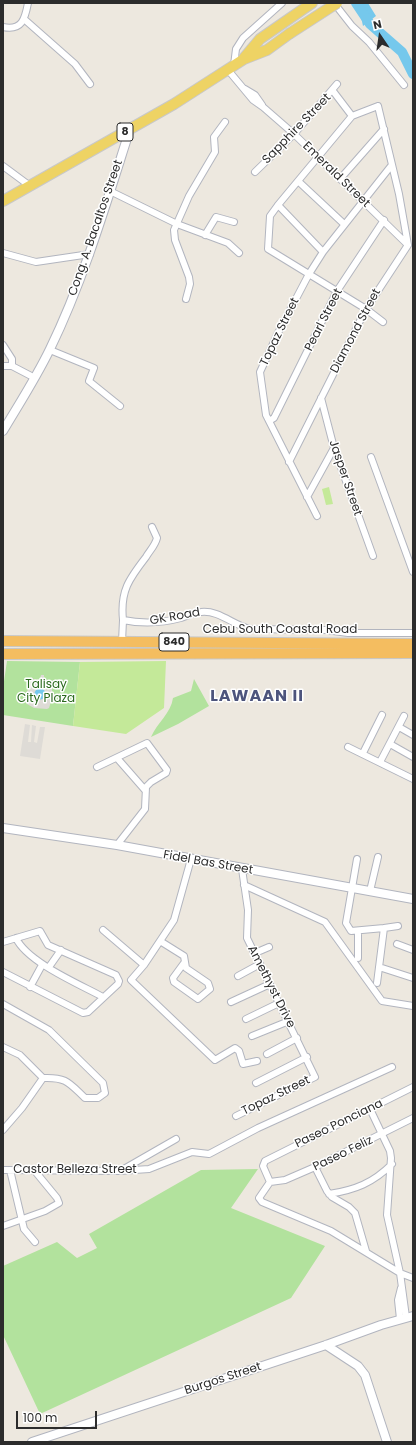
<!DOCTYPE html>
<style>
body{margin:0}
#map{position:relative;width:416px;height:1445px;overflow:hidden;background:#ede8df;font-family:Poppins,sans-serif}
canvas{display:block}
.frame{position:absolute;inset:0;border:4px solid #2c2c2c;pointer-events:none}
.north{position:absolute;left:360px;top:16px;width:40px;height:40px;-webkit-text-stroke:3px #fff;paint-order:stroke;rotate:347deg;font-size:11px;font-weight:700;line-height:16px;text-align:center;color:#2c2c2c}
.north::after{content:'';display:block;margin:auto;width:14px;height:18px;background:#2c2c2c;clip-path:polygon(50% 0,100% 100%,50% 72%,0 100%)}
.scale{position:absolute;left:16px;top:1411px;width:81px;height:18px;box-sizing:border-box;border:2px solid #2c2c2c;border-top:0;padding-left:5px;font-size:12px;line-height:14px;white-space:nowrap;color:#2c2c2c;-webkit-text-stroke:3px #fff;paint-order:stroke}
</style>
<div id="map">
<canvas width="416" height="1445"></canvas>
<div class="frame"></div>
<div class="north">N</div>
<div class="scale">100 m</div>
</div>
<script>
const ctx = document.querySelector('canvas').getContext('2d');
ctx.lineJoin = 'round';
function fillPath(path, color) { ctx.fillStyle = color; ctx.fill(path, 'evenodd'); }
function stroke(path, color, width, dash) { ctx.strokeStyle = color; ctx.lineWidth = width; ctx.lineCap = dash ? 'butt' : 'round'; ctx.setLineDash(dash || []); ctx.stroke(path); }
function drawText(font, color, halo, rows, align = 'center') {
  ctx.font = font + ' Poppins,sans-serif'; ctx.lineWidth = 3; ctx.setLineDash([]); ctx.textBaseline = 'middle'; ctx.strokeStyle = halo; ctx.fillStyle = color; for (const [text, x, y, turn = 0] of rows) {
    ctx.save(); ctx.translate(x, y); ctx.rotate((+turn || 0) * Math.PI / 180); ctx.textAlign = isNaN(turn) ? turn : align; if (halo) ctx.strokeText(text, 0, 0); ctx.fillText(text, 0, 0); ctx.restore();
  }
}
const green = new Path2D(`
 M 7,661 L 80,662 L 73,726 L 3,715 L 3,688 Z
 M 194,679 L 209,706 L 178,724 L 151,737 C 157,723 171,713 173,698 L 191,691 Z
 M 258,1169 L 231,1208 L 325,1246 L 291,1298 L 40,1414 L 3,1335 L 3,1266 L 57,1242 L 77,1258 L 97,1248 L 89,1234 L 201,1170 Z`);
const pitch = new Path2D(`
 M 329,487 L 333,504 L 326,505 L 322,489 Z
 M 166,661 L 164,708 L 126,734 L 73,726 L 80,662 Z`);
const plaza = new Path2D(`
 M 41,675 L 44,675 L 44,681 L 52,682 L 52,698 L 49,708 L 47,709 L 34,708 L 27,704 L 27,692 L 31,681 L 33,679 L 40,680 Z
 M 25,724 L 30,725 L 28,742 L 31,742 L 32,725 L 36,726 L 34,742 L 37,743 L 40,727 L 45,727 L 40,759 L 20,756 Z`);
const water = new Path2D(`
 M 352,3 L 368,3 L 376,16 L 363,26 L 361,17 Z
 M34.5 694a5.5 5.5 0 1 1 11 0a5.5 5.5 0 1 1-11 0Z`);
const river = new Path2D(`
 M 356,3 L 370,24 L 402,52 L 413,74`);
const minor = new Path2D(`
 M 334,3 L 352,26 L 369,42 L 404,85
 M 24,19 L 75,64 L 90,84
 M 3,27 C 22,31 25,19 28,3
 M 234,65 L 236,49 L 243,38 L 282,3
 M 228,70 L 253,100 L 263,107 L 294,134 L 408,245
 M 245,89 L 255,95 L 262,105
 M 333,91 L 352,116
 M 3,166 L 30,186
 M 255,172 L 294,134 L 337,84
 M 340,179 L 384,129
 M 298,181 L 344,224
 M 110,191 L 177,224 L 228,243 L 239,253
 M 278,205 L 323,252
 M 205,235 L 216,217 L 234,222
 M 3,253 L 36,262 L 90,254
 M 186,299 L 190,284 L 189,277 L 175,240 L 174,230 L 189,196 L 215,152 L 214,137 L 225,122
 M 3,345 L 12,359 L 12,366
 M 50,350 L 94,368 L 89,381 L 120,406
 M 3,366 L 12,366 L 35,378
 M 321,398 L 334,448 L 373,556
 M 269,421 L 274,418 L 337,291 L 384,220
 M 371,457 L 413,572
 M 289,462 L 366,309 L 408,245 L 399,194 L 378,106 L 352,116 L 278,205 L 270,216 L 268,249 L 366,309 L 383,322
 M 307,497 L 334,448
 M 317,516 L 266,415 L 260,372 L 279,331 L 309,274 L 323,252 L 391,166
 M 123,620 C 120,591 129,579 146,557 C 150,550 155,546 157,538 L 152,527
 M 122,642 L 123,620 C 142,624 162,623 181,618 C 187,616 195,612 201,612 C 219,610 233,625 250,629 L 326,630 L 348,633 L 413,633
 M 399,727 L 413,735
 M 390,744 L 413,757
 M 348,747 L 413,779
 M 363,753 L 382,715
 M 117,758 L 145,790
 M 380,762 L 404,716
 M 97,767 L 147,743 L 167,770 L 166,773 L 151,782 L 146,787 L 145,809 L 117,845
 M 191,859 L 174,920 L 144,965 L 131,980 L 215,1060 L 235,1048 L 239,1051 L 243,1064 L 257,1061
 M 357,859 L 346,923 L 351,931 L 384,928 L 377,983
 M 244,885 L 325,922 L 382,1001 L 413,1006
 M 370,891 L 378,857
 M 384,928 L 398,926
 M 103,930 L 144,965
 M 358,931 L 358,958
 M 16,938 C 27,962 79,984 103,997
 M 160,941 L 184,956 L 186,968 L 208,983 L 210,989 L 198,999 L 174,982 L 173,978 L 184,963
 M 3,942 L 40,931 L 48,945 L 116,975 L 119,981 L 118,984 L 88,1012 L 83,1013 L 3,972
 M 397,944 L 413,950
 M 255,953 L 269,947
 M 49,967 L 61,950
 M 379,967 L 413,978
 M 238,976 L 260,964
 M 30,987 L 42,965
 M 231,1002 L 270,984
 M 3,1004 L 49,1030 L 103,1083 L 105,1093 L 98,1098 L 85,1098 C 69,1083 67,1077 43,1078 L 20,1055 L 3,1047
 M 246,1019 L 279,1003
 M 252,1036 L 289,1021
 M 267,1054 L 297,1038
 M 256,1083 L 307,1057
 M 413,1087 L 265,1161 L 263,1166 L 270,1182 L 259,1198 L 262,1202 L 331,1231 L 400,1273 L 413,1278
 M 370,1109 L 390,1151 L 391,1158 L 387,1215 L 400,1273 L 406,1317
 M 236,1116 L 315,1077 L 247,938 L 248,910 L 242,869
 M 3,1130 L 22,1108 L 43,1078
 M 315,1167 L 327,1191 L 332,1197 L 349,1207 L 355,1213 L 366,1251
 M 3,1170 L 120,1171 L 149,1169 L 192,1152 L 209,1154 L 258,1128 L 392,1067
 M 10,1170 L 24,1229 L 35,1242
 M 122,1170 L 176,1139
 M 270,1182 L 285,1180 L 315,1167 L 413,1118
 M 329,1194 C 355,1190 373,1183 392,1164
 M 3,1226 L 45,1211 L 59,1203 L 57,1198 L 34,1170
 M 400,1319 L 398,1300 L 401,1288`);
const tertiary = new Path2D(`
 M 3,431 C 19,404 36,378 50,349 C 84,279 106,204 130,129
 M 3,828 L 117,845 L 413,899
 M 326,1345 L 358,1366 L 365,1375 L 387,1442
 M 32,1442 L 326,1345 L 381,1325 L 413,1316`);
const primary = new Path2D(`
 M 244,58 L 260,39 L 312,3
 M 3,201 L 174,104 L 244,59 L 267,50 L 289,34`);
const trunk = new Path2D(`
 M 3,641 L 413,644
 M 3,654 L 413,653`);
const primaryBridge = new Path2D(`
 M 289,34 L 337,3`);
const shields = [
 [125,132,16],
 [174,642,30]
];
const shieldNames = [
 ["8",125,132],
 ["840",174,642]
];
const streetNames = [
 ["Sapphire Street",297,129,-46],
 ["Emerald Street",336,175,44],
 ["Cong. A. Bacaltos Street",96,228,-71],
 ["Pearl Street",324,320,-63],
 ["Diamond Street",356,331,-62],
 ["Topaz Street",280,332,-64],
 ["Jasper Street",345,478,71],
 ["GK Road",175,617,-10],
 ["Cebu South Coastal Road",280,630],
 ["Fidel Bas Street",208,863,10],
 ["Amethyst Drive",271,987,63],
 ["Topaz Street",276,1096,-26],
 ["Paseo Ponciana",339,1124,-26],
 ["Paseo Feliz",343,1154,-26],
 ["Castor Belleza Street",75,1170],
 ["Burgos Street",223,1379,-18]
];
const parkNames = [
 ["Talisay",46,685],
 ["City Plaza",46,699]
];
const districtNames = [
 ["LAWAAN II",257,697]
];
fillPath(green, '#b2e29d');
fillPath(pitch, '#c4e999');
fillPath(plaza, '#dedbd6');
fillPath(water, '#75c8ec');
stroke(river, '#75c8ec', 10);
stroke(minor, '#b2b5bf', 8);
stroke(tertiary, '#b2b5bf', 10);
stroke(primary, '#c8c8c8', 12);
stroke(trunk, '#c8c8c8', 12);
stroke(minor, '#fff', 6);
stroke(tertiary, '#fff', 8);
stroke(primary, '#eed364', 10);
stroke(trunk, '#f4bd60', 10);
stroke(primaryBridge, '#c8c8c8', 12, []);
stroke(primaryBridge, '#eed364', 10);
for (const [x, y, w] of shields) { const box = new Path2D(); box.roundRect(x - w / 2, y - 9, w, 18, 3); ctx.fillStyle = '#fff'; ctx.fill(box); stroke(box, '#2c2c2c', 1); }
drawText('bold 11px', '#2c2c2c', null, shieldNames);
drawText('12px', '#2c2c2c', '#fff', streetNames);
drawText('12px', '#2a691d', '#fff', parkNames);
ctx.letterSpacing = '1px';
drawText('bold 16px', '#4d547c', '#fff', districtNames);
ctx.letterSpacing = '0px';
</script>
